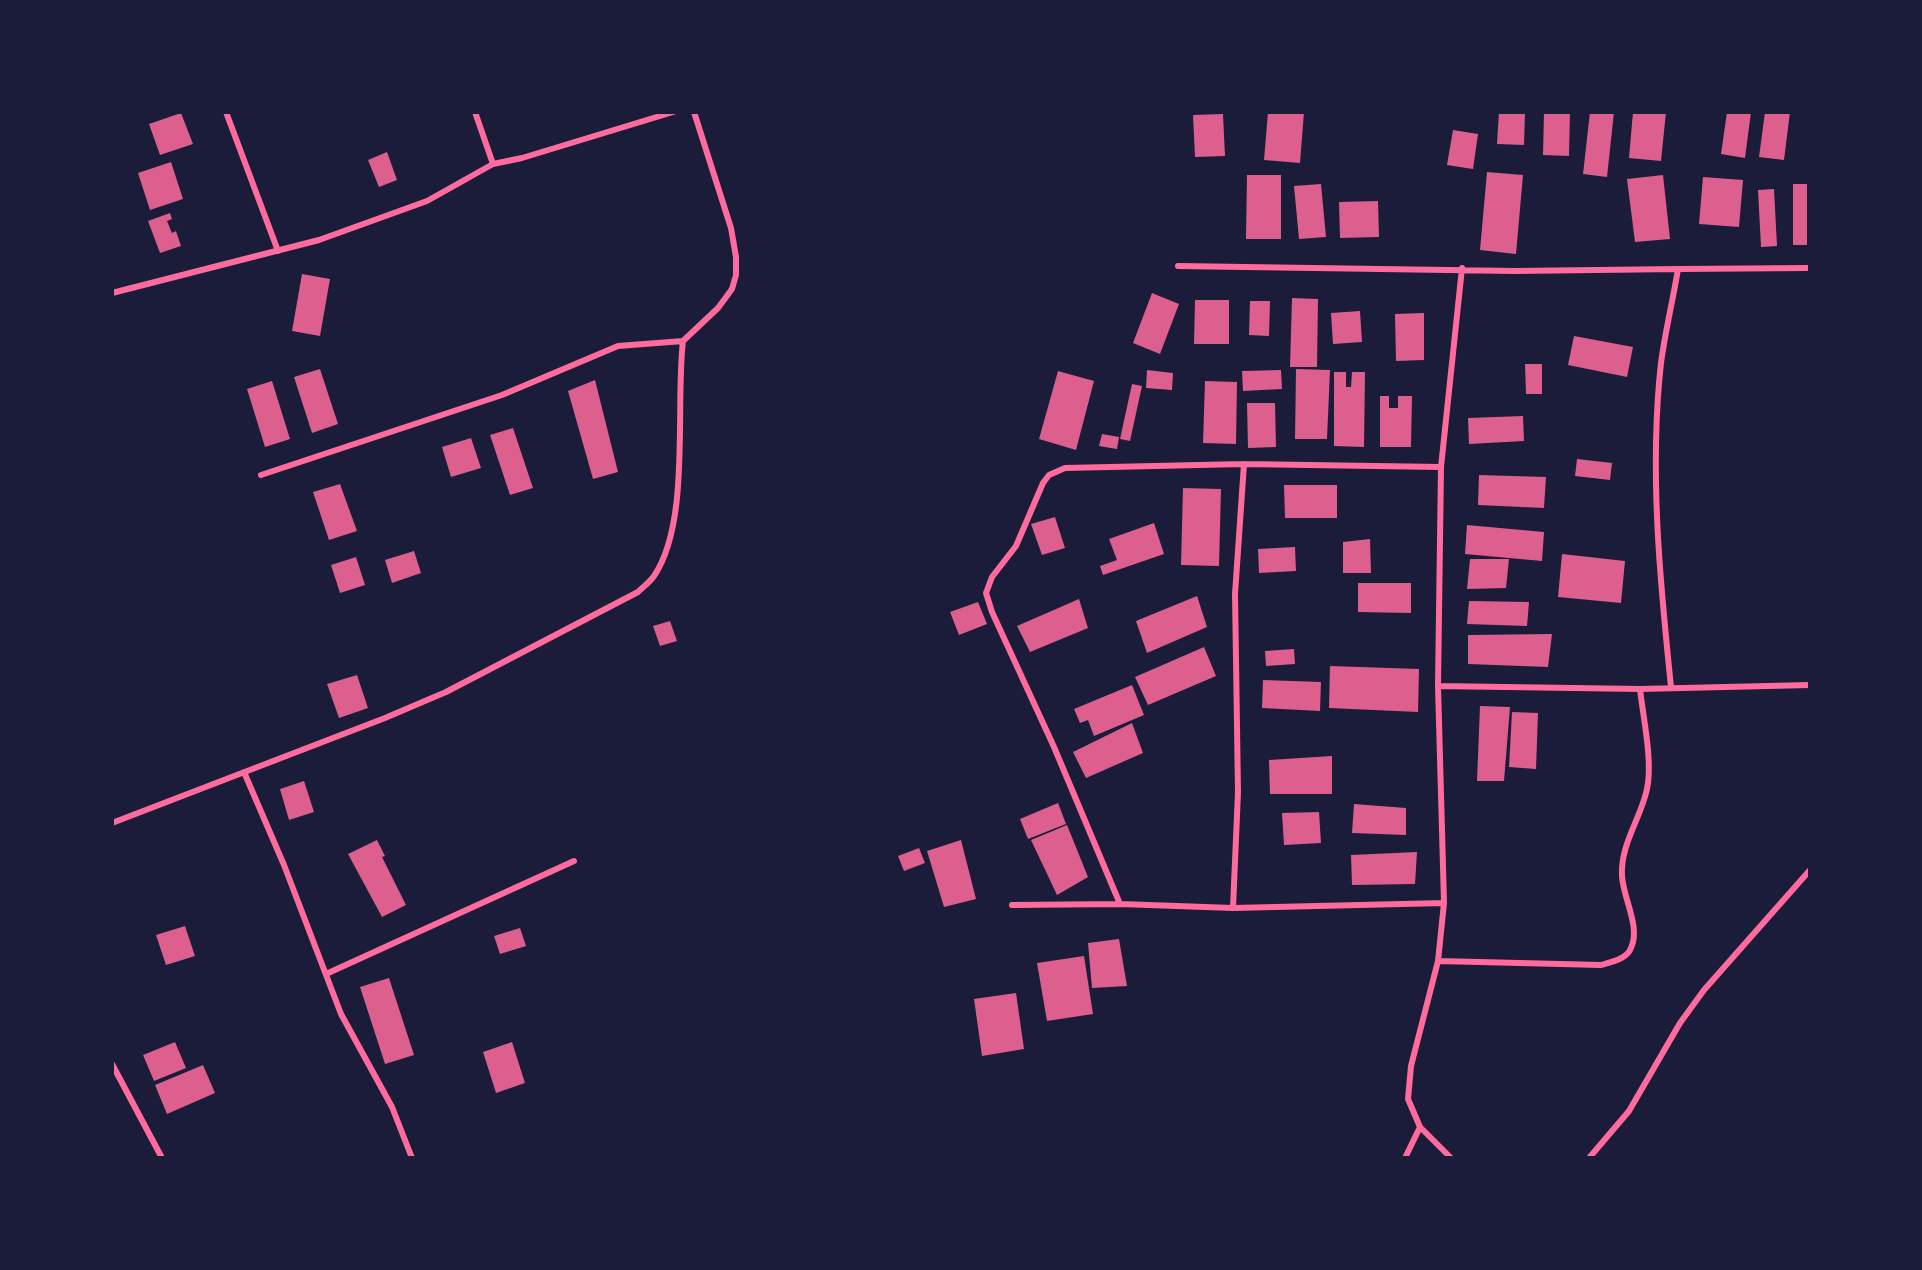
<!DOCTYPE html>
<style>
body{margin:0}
#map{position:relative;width:1922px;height:1270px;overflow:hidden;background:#1b1b3a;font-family:"Source Sans 3",sans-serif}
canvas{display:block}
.frame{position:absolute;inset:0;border:114px solid #1b1b3a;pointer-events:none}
</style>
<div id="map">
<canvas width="1922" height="1270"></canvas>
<div class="frame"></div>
</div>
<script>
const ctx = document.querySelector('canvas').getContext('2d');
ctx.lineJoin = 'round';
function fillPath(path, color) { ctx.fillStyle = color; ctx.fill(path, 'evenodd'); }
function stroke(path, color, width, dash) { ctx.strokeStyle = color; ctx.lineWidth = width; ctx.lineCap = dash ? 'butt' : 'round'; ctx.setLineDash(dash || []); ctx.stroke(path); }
const building = new Path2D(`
 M 1268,112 L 1304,112 L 1300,163 L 1264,160 Z
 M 1499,112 L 1525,112 L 1524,145 L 1497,144 Z
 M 1544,112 L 1570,112 L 1569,156 L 1543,155 Z
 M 1590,112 L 1614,112 L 1607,177 L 1583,174 Z
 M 1633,112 L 1666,112 L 1661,161 L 1629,158 Z
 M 1727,112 L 1751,112 L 1745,158 L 1721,154 Z
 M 1765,112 L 1790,112 L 1784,160 L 1759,157 Z
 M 181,113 L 193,144 L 160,155 L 149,124 Z
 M 1223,114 L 1225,156 L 1195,157 L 1193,115 Z
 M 1453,130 L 1478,134 L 1473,169 L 1447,165 Z
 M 387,152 L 397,180 L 379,187 L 368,160 Z
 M 171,162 L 183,199 L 150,210 L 138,173 Z
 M 1487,172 L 1523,175 L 1516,254 L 1480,250 Z
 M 1247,175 L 1281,175 L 1281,239 L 1246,239 Z
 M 1663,175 L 1670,239 L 1635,242 L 1627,179 Z
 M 1703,177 L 1743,180 L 1739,227 L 1699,224 Z
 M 1321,184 L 1326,237 L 1299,239 L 1294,186 Z
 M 1793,184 L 1807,184 L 1807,245 L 1793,245 Z
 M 1774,189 L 1777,246 L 1761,247 L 1758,190 Z
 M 1378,201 L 1379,237 L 1340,238 L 1339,202 Z
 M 170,213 L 172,219 L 167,221 L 172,233 L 176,231 L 181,246 L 160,253 L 148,221 Z
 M 302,274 L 330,279 L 320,336 L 292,331 Z
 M 1152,293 L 1179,304 L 1160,354 L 1133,343 Z
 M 1292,298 L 1318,299 L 1317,367 L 1290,367 Z
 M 1195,300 L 1229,300 L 1229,344 L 1194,344 Z
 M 1250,301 L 1270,301 L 1269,336 L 1249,335 Z
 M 1360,311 L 1362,342 L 1333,344 L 1331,313 Z
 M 1424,313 L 1424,360 L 1396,361 L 1395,314 Z
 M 1574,336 L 1633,347 L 1627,377 L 1568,365 Z
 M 1525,364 L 1542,364 L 1542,394 L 1526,394 Z
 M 320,369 L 338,424 L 312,433 L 294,377 Z
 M 1296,369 L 1330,370 L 1327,439 L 1295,439 Z
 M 1147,370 L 1173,373 L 1172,390 L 1146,388 Z
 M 1281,370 L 1282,389 L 1243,391 L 1242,371 Z
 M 1058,371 L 1094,381 L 1076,450 L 1039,439 Z
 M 1334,372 L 1346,372 L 1346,387 L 1351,387 L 1352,372 L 1365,372 L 1364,447 L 1334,446 Z
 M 595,380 L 618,472 L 593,479 L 568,391 Z
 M 272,381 L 290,439 L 265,447 L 247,389 Z
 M 1205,381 L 1237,382 L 1236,444 L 1203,443 Z
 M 1132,384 L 1142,386 L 1130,441 L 1120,439 Z
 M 1380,396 L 1389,396 L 1389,408 L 1398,408 L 1398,396 L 1412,396 L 1411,447 L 1380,447 Z
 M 1247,403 L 1275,403 L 1276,447 L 1248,448 Z
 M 1523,416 L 1524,441 L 1469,444 L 1468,418 Z
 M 513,428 L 533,488 L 510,495 L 490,435 Z
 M 1102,434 L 1119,437 L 1117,449 L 1099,446 Z
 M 471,438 L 481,468 L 451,477 L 442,447 Z
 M 1577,459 L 1612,463 L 1610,480 L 1575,476 Z
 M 1479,475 L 1546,477 L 1544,508 L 1478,505 Z
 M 340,484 L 357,531 L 329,540 L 313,492 Z
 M 1284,485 L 1337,485 L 1337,518 L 1285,518 Z
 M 1183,488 L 1221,489 L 1219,566 L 1181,565 Z
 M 1055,517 L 1065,548 L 1042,555 L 1031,524 Z
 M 1154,523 L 1164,554 L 1103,575 L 1100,566 L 1117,560 L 1109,539 Z
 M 1467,525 L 1544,532 L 1542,561 L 1465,554 Z
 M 1370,539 L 1371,573 L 1343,573 L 1343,542 Z
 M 1295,547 L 1296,571 L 1259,573 L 1258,549 Z
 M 414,551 L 421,573 L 392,583 L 385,560 Z
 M 1562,554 L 1625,561 L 1621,603 L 1558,597 Z
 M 356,557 L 365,585 L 340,593 L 331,565 Z
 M 1470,559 L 1509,559 L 1506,588 L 1467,589 Z
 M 1358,583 L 1411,583 L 1411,613 L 1358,612 Z
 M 1197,596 L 1207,627 L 1147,653 L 1136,621 Z
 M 1079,599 L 1088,628 L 1030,652 L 1017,626 Z
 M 1469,601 L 1529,602 L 1527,626 L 1467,624 Z
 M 978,602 L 987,624 L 959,635 L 950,612 Z
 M 670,621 L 677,641 L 660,646 L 653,626 Z
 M 1552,634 L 1548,667 L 1468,664 L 1468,635 Z
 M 1204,647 L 1216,676 L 1148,705 L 1135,677 Z
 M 1294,649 L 1295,664 L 1266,666 L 1265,651 Z
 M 1330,666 L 1419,669 L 1418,712 L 1329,708 Z
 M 357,675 L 368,708 L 339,718 L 327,684 Z
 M 1263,680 L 1321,682 L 1320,711 L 1262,708 Z
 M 1132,685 L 1144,715 L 1094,736 L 1088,720 L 1080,723 L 1074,709 Z
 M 1480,706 L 1510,707 L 1504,781 L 1477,781 Z
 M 1512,712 L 1538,713 L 1536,769 L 1509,767 Z
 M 1132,723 L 1143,753 L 1086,778 L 1073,752 Z
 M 1332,756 L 1332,794 L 1270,794 L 1269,760 Z
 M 304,781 L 314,812 L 289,820 L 280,789 Z
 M 1058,803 L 1066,824 L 1028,839 L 1020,819 Z
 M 1354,804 L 1406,808 L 1406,835 L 1352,833 Z
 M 1319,812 L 1321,843 L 1284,845 L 1282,813 Z
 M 1067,825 L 1088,877 L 1057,895 L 1031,840 Z
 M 377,840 L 385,856 L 382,857 L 406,905 L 382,917 L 348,854 Z
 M 961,840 L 976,899 L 944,907 L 927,851 Z
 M 919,848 L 925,863 L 904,871 L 898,856 Z
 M 1417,852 L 1415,884 L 1352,885 L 1351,855 Z
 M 185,926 L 195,956 L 166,965 L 156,935 Z
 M 520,928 L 526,946 L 500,954 L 494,936 Z
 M 1119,939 L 1127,986 L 1092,988 L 1088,943 Z
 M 1084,956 L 1093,1014 L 1047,1021 L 1037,963 Z
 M 389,978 L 414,1055 L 385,1064 L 360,987 Z
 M 1016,993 L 1024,1049 L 982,1056 L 974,999 Z
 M 175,1042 L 186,1068 L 154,1081 L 143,1055 Z
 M 512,1042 L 525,1083 L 496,1093 L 483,1052 Z
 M 203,1065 L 215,1093 L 167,1114 L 155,1085 Z`);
const minor = new Path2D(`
 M 226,112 L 278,251
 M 475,112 L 493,164
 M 1178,266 L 1515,271 L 1678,269 C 1673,300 1665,332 1661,363 C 1649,470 1660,581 1671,687
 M 1678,269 L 1810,268
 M 112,293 L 319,240 L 427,201 L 493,164 L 522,158 L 673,112
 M 261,475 L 502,395 L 618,346 L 683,341 L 718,308 L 732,289 L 736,275 L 736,257 L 731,228 L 694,112
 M 1438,686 L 1640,689 L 1810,685
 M 244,772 L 284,865 L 341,1014 L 392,1107 L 412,1158
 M 112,823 L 385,718 L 446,692 L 638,592 C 643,587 650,582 654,576 C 691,521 675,406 683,341
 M 1120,904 L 1054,747 L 992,612 L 986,593 L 992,577 L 1016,546 L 1043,483 L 1049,475 L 1065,468 L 1244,464 L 1441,467
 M 1012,905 L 1120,904 L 1233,908 L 1444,903
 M 1233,908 L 1238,792 L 1235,594 L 1244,464
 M 1438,961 L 1601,965 C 1611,962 1627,959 1631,948 C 1641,927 1623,898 1622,876 C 1620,845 1641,818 1647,789 C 1653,761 1643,717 1640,689
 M 326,974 L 574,861
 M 112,1064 L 162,1158
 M 1405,1158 L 1420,1127
 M 1451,1158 L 1420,1127 L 1408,1099 L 1411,1066 L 1438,961 L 1444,903 L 1438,686 L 1441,467 L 1462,268
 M 1589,1158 L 1629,1111 L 1680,1023 L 1704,990 L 1810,870`);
fillPath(building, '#dd5f8e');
stroke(minor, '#ff6b9d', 6);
</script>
